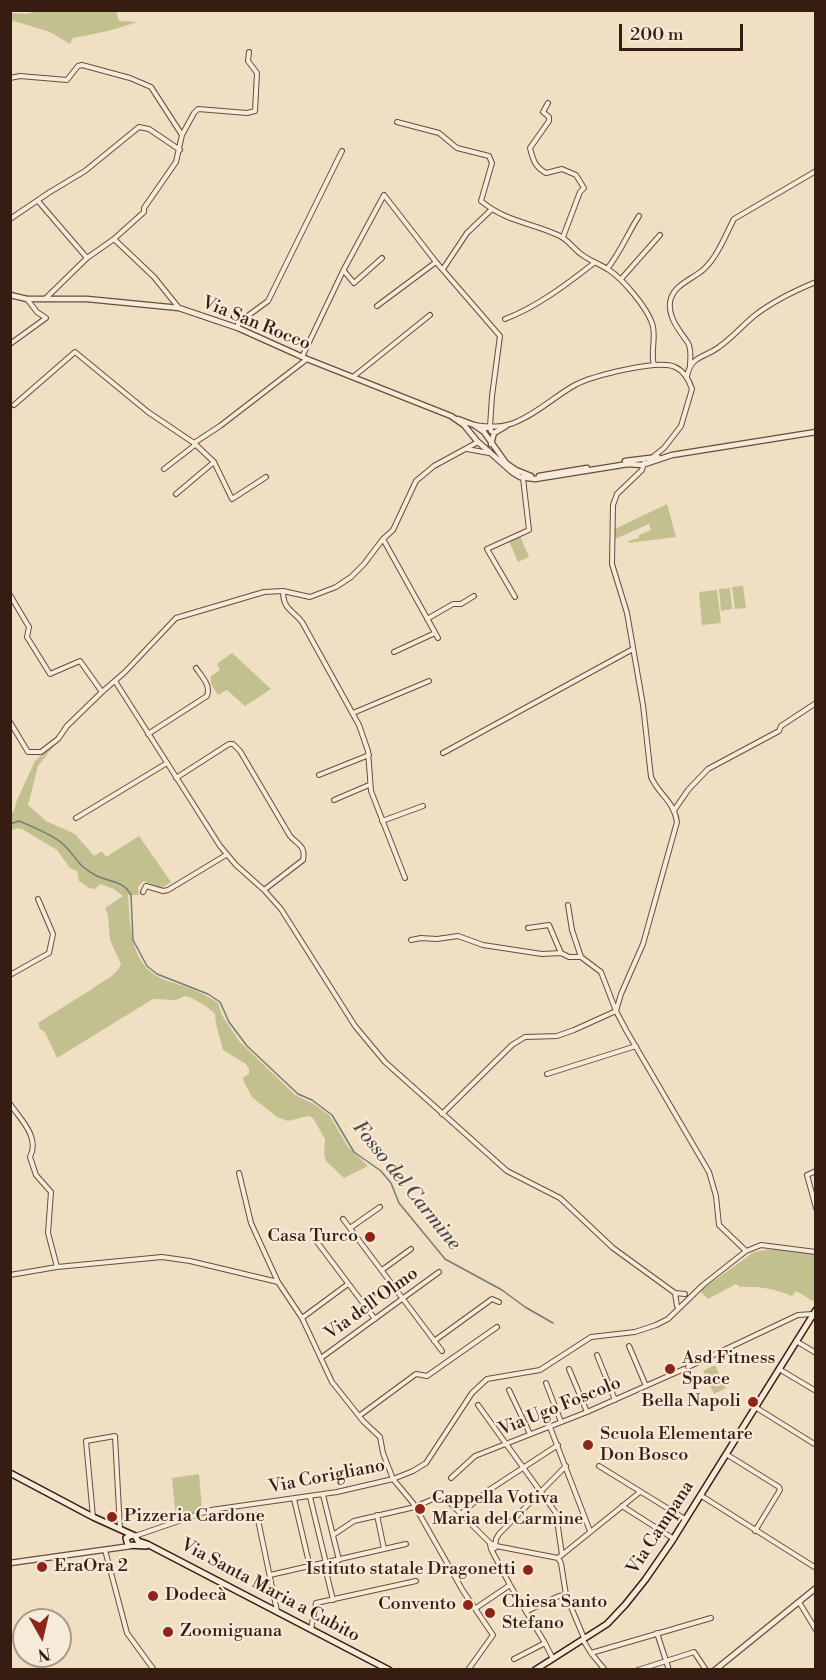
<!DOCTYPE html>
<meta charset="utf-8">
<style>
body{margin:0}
#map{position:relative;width:826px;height:1680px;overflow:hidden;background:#f1dfc3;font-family:"Libre Bodoni",serif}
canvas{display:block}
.frame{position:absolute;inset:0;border:12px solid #371c12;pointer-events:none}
.north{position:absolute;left:12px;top:1608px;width:60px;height:60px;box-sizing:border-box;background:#f6ead8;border:2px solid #aa9889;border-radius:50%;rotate:172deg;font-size:16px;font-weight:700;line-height:24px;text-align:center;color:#371c12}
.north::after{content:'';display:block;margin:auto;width:21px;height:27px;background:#8f2418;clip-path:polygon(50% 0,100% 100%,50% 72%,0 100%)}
.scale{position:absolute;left:619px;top:24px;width:124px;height:27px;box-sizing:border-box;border:3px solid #371c12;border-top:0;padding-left:8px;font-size:18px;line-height:21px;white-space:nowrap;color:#371c12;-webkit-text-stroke:4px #f6ead8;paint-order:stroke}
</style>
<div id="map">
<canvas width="826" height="1680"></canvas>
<div class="frame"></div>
<div class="north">N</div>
<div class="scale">200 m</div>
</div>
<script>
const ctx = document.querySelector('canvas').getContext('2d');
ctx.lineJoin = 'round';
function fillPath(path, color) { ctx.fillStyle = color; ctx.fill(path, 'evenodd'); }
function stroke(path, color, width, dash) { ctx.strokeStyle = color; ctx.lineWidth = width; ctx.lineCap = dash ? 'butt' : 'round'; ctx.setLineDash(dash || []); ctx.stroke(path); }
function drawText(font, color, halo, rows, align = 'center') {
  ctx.font = font + ' "Libre Bodoni",serif'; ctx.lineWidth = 4.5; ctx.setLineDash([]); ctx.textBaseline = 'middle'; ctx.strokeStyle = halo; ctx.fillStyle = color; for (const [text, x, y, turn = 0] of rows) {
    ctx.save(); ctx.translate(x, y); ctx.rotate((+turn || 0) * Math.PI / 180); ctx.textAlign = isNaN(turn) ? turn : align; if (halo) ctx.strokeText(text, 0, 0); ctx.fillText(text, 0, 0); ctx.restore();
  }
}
const green = new Path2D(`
 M 116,11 L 119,21 L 137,22 C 116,30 94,34 73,38 L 70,44 L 50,32 L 11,20 L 11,13 L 27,14 L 37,11 Z
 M 667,504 L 676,537 L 629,543 L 628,541 L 639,538 L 639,535 L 651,530 L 649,524 L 615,539 L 615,529 Z
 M 520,536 L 529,557 L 518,562 L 509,541 Z
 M 743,586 L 746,608 L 735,609 L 732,587 Z
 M 730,588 L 732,609 L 721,611 L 719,589 Z
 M 717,590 L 721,623 L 702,625 L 699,592 Z
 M 232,653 L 271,689 L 245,706 L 227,690 L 218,695 L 211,684 L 211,676 L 220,670 L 217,664 Z
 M 54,746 L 38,766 L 28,805 L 46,821 L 75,834 L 94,856 L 102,851 L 106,857 L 139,836 L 171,882 L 162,888 L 143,881 L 138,887 L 139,895 L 128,895 C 131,931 129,969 171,982 C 187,987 205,993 218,1003 L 222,1015 L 239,1041 L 295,1095 L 314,1104 L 330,1116 L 348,1147 L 368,1166 L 344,1178 L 326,1161 L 324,1154 L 325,1139 L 313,1118 L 308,1116 L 288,1121 L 277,1117 L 252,1097 L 244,1082 L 243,1077 L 249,1074 L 249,1069 L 246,1064 L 223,1050 L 216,1024 L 215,1014 C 207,1006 196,999 185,996 L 176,1000 L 153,999 L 57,1058 L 45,1032 L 40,1029 L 38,1023 L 92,989 C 103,980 115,978 121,964 L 110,940 L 108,916 L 105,908 L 123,896 L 114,889 L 100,884 L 95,889 L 89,888 L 79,881 L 77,871 L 70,868 L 57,850 L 22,829 L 17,828 L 12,830 L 11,835 L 11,813 L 14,811 L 17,800 L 35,761 L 50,747 Z
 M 772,1249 L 815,1254 L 815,1298 L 813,1301 L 796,1291 L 792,1296 C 775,1289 758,1286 740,1287 L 736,1284 L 708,1299 L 700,1291 L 754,1252 Z
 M 715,1365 L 726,1388 L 714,1394 L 703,1371 Z
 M 199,1474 L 202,1509 L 176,1521 L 172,1478 Z`);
const stream = new Path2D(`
 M 10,824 L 19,821 C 31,826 56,836 65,846 C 77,858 78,866 95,875 C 108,882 123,880 131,895 L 133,940 L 147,966 L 157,974 L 208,994 L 220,1002 L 229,1022 L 247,1046 L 298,1094 L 312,1100 L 332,1115 L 354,1152 L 381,1171 L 391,1183 L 399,1203 L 445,1259 L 502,1290 L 525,1307 L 553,1323`);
const minor = new Path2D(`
 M 10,78 L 20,76 L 67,80 L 78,66 L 82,65 L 130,78 L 151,87 L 182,135 L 176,162 L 144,208 L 144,212 L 114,239 L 87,258 L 45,299
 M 548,103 L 543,112 L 549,117 L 549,121 L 530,148 C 533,160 535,167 546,173 L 562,169 L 576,175 L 584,188 L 580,192 L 563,237
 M 397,122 L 439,133 L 457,148 L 489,156 L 492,163 L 481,201 C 508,223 531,222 560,236 C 568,240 574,249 581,254 C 590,261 600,264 609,270 C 623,279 647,308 652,323 C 657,336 650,351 654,365
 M 182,135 L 194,113 L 198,109 L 247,113 L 255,111 L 257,73 L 248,61 L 249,52
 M 38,201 L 87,258
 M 10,219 L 50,192 L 85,171 L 139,127 L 149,129 L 180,150
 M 114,239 L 154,277 L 179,308
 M 443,269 L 467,233 L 491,210
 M 607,269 C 620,253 628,233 639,216
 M 344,271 L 354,283 L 382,258
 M 621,279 L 660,235
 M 377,306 L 436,262
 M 505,319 C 537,307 567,284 594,263
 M 238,328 L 238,323 L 268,301 L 342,151
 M 10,344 L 46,318 L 37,312 L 27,299
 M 302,357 L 343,271 L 384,195 L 436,262 L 500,336 L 492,396 L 490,427 L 482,430
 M 690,366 C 690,359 692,350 688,343 C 680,331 668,318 670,302 C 673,285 691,280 703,270 C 718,256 725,236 734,219 L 816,171
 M 353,377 L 430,315
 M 687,377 C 690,356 704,358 719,347 C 732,338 742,326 754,316 C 773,301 794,291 816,282
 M 14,405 L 75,352 L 148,412 L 194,443 L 214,462 L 232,499 L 266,477
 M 475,425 C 489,427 502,428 516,422 C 538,413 555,396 575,385 C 592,376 658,359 675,367 C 684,371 689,380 692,389 L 681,426 L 664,448 L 654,456
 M 194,443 L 220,426 L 307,359
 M 467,449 L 489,453
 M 644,463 L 642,470 L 617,494 L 613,505 L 612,564 L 627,613 L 643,705 L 651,777 C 659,795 674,801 677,822 L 643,944 L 621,994 L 616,1011 L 626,1030 L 709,1172 L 716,1196 L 719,1225 L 746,1251
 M 164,469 L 195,445
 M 176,494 L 214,462
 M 383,539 L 438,638
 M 283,591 C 283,610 293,610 302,622 L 359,725 L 368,751 L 371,791 L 405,878
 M 10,595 L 29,627 L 27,637 L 50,674 L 80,661 L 102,692
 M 515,597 L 487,549 L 529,530 L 523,478
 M 427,619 L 453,604 L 461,604 L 474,596
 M 394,652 L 435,633
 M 115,681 L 220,846 L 236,865 L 264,890 L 303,860 C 306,846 298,845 290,836 L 240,751 L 233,744 L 229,744 L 176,778
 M 353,713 L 429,681
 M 10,722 L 28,752 L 41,752 L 58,739 L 67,726 L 102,692 L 125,672 L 176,618 L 264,592 L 283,591 L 310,597 L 336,587 L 351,577 L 364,564 L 383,539 L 393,530 L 416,481 L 434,466 L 478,442
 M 148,734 L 207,696 C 211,685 202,677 196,668
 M 443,753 L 633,649
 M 319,775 L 369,755
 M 334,800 L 369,785
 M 675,809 L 688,790 L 708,769 L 779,731 L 781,726 L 816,703
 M 76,818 L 167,763
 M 382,821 L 423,806
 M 264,890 L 281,909 L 355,1026 L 385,1062 L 507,1171 L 560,1198 L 613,1248 L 675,1293 L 685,1294
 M 143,892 L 146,886 L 163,891 L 168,890 L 226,855
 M 528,928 L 549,925 L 561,953 L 569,957 L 581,957
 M 411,940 L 421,938 L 437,939 L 458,936 L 483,945 L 542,954 L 561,953
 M 10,975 L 49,953 L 53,934 L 38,899
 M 547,1074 L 636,1046
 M 10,1104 C 21,1120 40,1137 30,1157 L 36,1175 L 51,1192 L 48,1233 L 57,1267
 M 442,1114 L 512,1045 L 525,1037 L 557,1036 L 574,1030 L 616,1011 L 601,972 L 581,957 L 572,930 L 568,905
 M 816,1171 L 807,1175 L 816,1208
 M 239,1173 L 251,1223 L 278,1282
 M 343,1219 L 442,1351
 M 350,1228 L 380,1207
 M 317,1242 L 375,1319
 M 382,1270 L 411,1249
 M 10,1275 L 57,1267 L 162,1257 L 190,1261 L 278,1282 L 302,1318 L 332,1382 L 363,1421 L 380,1437 L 383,1453 L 393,1479 L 413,1503 L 463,1591 L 493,1635 L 468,1670
 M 675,1293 L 677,1306
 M 302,1318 L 348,1284
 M 434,1341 L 492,1299 L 499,1302
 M 796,1341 L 816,1353
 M 629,1346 L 646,1386
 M 597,1355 L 615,1400
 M 321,1358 L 439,1272
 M 688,1367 L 798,1315 L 813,1314
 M 569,1369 L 587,1412
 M 779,1369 L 816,1391
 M 546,1383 L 561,1422
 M 509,1390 L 530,1434
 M 478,1405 L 556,1513 L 562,1555
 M 755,1407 L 816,1445
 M 359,1416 L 416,1374 L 427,1376 L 497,1327
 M 550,1427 L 590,1531
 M 726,1454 L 779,1487 L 780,1490 L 755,1531
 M 599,1466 L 685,1519
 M 451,1478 L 475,1456 L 587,1412 L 684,1369
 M 439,1492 L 491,1544
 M 323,1495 L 339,1560
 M 700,1495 L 816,1568
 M 310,1497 L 326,1563
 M 294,1499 L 310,1567
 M 622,1506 L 674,1539
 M 462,1513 L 486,1492 L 558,1445
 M 257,1515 L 277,1611
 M 377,1515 L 384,1549
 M 93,1517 L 86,1441 L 115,1436 L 120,1529
 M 333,1535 L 354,1521 L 415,1507 L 442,1495
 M 135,1536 L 211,1510 L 337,1492 L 393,1479 L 413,1471 L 426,1463 L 472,1393 L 487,1379 L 540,1370 L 591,1337 L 635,1332 L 656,1325 L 668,1319 L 703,1285 L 746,1251 L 761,1245 L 816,1252
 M 495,1544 L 490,1544 L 491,1549 L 495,1548 L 496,1539 L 499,1534 L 566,1466
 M 496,1546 L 558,1558
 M 491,1549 L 510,1585 L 545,1643 L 514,1659
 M 105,1550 L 127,1633 L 154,1670
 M 558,1558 L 640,1492
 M 558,1558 L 561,1563 L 566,1595
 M 324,1563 L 333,1600
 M 270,1575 L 406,1544
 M 799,1602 L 816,1630
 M 476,1608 L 510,1585
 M 527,1611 L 559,1596 L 566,1595 L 584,1638
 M 311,1629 L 316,1603 L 416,1581
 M 657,1633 L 669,1670
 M 583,1640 L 591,1653 L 605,1670
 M 545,1643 L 553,1659
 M 591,1653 L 711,1618
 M 638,1670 L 694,1652 L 706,1670`);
const tertiary = new Path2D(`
 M 10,295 L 27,299 L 87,299 L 179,308 L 238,328 L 307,359 L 451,416 L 464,425 L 477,441 L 512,472 L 520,477 L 535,479 L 628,464 L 642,465 L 672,455 L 816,432
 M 458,419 L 474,425 L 484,432 L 506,463 L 516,470 L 531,476
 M 490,427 L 491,431
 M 491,444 L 494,433 L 506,426
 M 625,461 L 658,457
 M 539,476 L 587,468
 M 10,1563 L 131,1546
 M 715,1670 L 816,1588`);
const secondary = new Path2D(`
 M 10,1473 L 93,1517 L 135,1536 L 138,1541
 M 132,1535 L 126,1538 L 128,1545 L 146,1546
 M 138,1541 L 147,1544 L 389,1670
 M 535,1670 L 607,1624 L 625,1605 L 645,1580 L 672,1541 L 816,1310`);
const markers = [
 [370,1237,6,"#8f2418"],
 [670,1369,6,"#8f2418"],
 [753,1402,6,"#8f2418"],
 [588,1445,6,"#8f2418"],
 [420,1509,6,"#8f2418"],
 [112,1517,6,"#8f2418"],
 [42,1567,6,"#8f2418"],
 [528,1570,6,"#8f2418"],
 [153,1596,6,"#8f2418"],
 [468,1605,6,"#8f2418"],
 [490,1613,6,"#8f2418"],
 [168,1632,6,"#8f2418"]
];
const streetNames = [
 ["Via San Rocco",256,324,22],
 ["Via dell'Olmo",372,1304,-36],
 ["Via Ugo Foscolo",560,1407,-22],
 ["Via Corigliano",327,1477,-11],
 ["Via Campana",661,1528,-57],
 ["Via Santa Maria a Cubito",270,1591,28]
];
const poiNames = [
 ["Casa Turco",358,1237,"right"],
 ["Asd Fitness",682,1359],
 ["Space",682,1380],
 ["Bella Napoli",741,1402,"right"],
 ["Scuola Elementare",600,1435],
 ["Don Bosco",600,1456],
 ["Cappella Votiva",432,1499],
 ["Maria del Carmine",432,1520],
 ["Pizzeria Cardone",124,1517],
 ["EraOra 2",54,1567],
 ["Istituto statale Dragonetti",516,1570,"right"],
 ["Dodecà",165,1596],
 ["Chiesa Santo",502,1603],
 ["Stefano",502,1624],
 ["Convento",456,1605,"right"],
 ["Zoomiguana",180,1632]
];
const waterNames = [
 ["Fosso del Carmine",406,1186,51]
];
fillPath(green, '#c2c08e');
stroke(stream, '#737c75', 1.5);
stroke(minor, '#664d3e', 6);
stroke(tertiary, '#664d3e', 7);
stroke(secondary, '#371c12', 8);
stroke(minor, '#f6ead8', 4);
stroke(tertiary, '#f6ead8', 4.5);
stroke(secondary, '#f6ead8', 5);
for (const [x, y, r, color] of markers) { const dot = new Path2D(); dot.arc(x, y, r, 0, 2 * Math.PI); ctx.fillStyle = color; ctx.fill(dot); stroke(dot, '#f6ead8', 2); }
drawText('18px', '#371c12', '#f6ead8', streetNames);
drawText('18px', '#371c12', '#f6ead8', poiNames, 'left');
drawText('italic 20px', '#554c44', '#f6ead8', waterNames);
</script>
